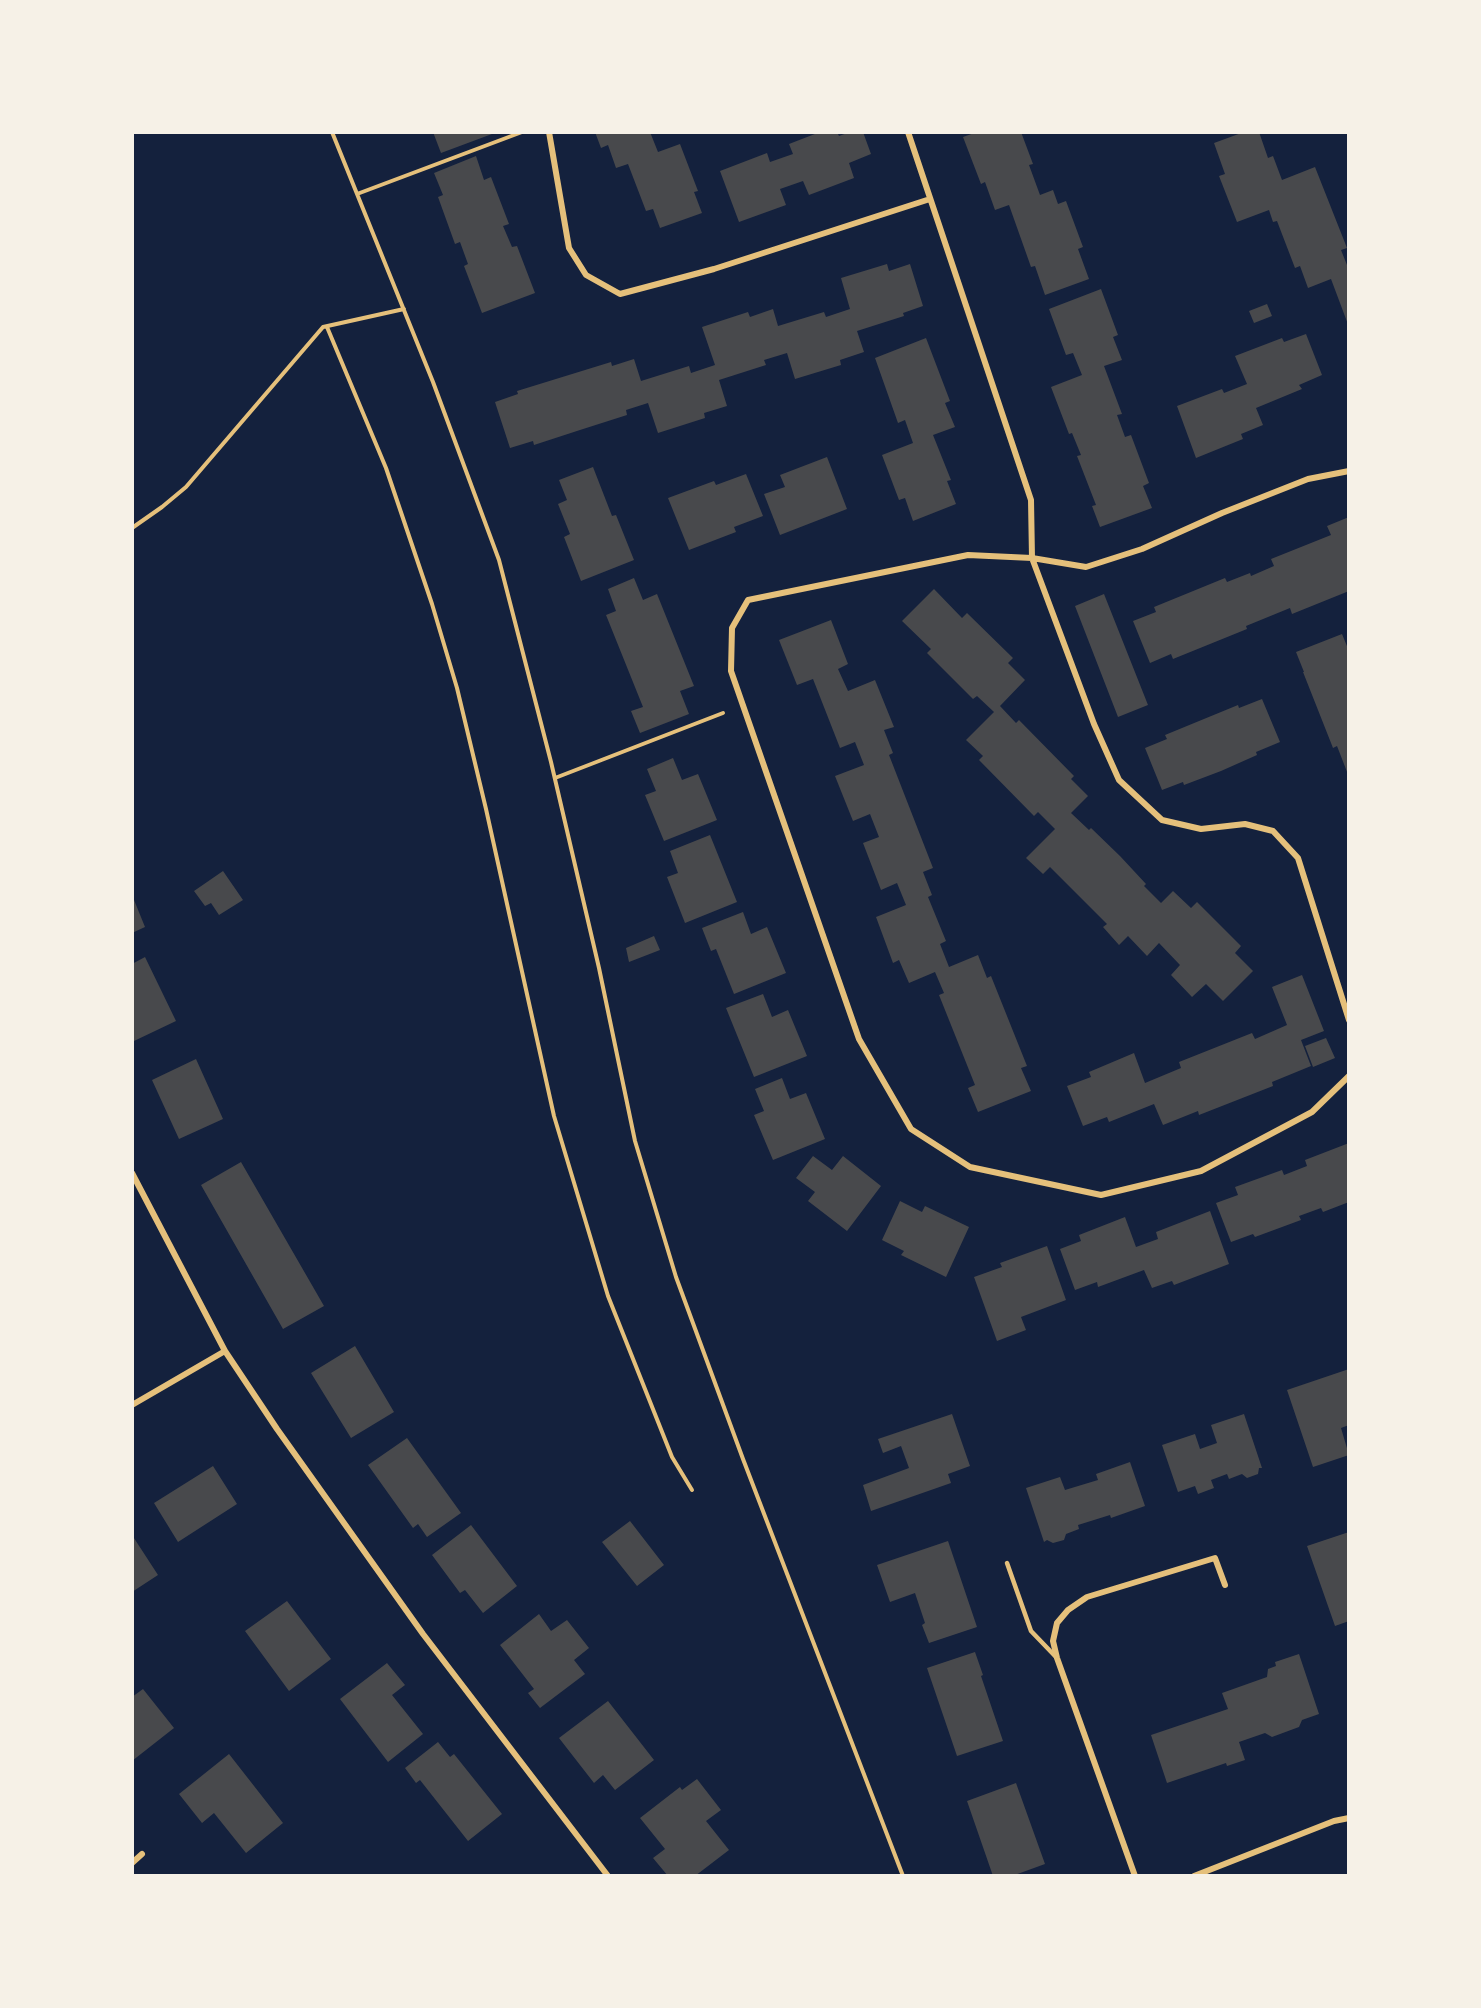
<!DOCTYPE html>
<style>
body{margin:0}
#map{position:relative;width:1481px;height:2008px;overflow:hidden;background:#14213d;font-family:Cabin,sans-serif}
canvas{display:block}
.frame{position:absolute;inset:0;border:134px solid #f6f1e7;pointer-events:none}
</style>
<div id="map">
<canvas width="1481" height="2008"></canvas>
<div class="frame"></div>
</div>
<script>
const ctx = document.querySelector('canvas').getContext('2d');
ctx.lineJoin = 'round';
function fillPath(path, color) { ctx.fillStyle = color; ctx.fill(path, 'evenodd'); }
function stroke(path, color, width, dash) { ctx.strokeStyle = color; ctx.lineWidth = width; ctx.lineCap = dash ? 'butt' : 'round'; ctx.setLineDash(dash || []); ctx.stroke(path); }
const building = new Path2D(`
 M 433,132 L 491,132 L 492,134 L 441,153 Z
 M 595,132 L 650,132 L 658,152 L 680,144 L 698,191 L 694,192 L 702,213 L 660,228 L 653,209 L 646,211 L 628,164 L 616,168 L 608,145 L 601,148 Z
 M 820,132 L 837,132 L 839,136 L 850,132 L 863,132 L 871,154 L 849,163 L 854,178 L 809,195 L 803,181 L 780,189 L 786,205 L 739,222 L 720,171 L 767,153 L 770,162 L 793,154 L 789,144 Z
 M 977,132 L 1021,132 L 1033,164 L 1029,165 L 1040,195 L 1053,190 L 1058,204 L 1066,201 L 1083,247 L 1078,249 L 1089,279 L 1045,295 L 1035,266 L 1031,267 L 1009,205 L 995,210 L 985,182 L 981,184 L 963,137 Z
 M 1244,132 L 1259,132 L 1268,158 L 1273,156 L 1282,180 L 1315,167 L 1347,248 L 1341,250 L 1349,270 L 1349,327 L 1331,279 L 1308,288 L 1300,266 L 1295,268 L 1277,221 L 1273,222 L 1269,210 L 1237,222 L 1219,176 L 1225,174 L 1214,143 Z
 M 476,156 L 484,180 L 491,177 L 509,224 L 503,226 L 512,247 L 517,246 L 535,293 L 482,313 L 464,266 L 468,264 L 460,242 L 455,244 L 438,197 L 443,195 L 434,173 Z
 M 887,264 L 889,271 L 910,264 L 923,306 L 903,313 L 904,316 L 857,331 L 864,352 L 840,360 L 841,365 L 795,379 L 787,353 L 764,360 L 766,365 L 719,380 L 727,406 L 704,413 L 705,418 L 658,433 L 648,403 L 626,410 L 627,415 L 580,430 L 534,445 L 533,441 L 510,448 L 495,402 L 518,394 L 517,391 L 611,362 L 612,366 L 634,359 L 641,381 L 689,366 L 691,373 L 715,365 L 702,327 L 748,312 L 750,317 L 773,309 L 778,326 L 824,312 L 826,317 L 850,309 L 841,278 Z
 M 1101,289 L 1118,335 L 1113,337 L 1122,360 L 1104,366 L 1122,414 L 1117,415 L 1125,437 L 1131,435 L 1149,483 L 1143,486 L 1152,508 L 1100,527 L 1092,506 L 1096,505 L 1077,456 L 1081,455 L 1072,433 L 1069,434 L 1051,387 L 1082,375 L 1073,353 L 1066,355 L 1049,309 Z
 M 1267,304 L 1272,316 L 1254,323 L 1249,311 Z
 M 1306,334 L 1322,375 L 1299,385 L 1302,389 L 1256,408 L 1263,425 L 1241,434 L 1243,439 L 1196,458 L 1177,406 L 1222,389 L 1224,393 L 1247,384 L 1235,356 L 1282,338 L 1284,342 Z
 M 926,338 L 950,401 L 945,403 L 955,427 L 933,435 L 951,480 L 947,481 L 956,504 L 913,521 L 905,498 L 899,500 L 882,455 L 913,443 L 905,420 L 898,423 L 875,358 Z
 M 827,457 L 847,509 L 780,535 L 764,494 L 785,487 L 780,475 Z
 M 593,467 L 612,516 L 616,515 L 634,560 L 581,581 L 564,537 L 570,534 L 558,504 L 567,500 L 559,480 Z
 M 746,474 L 763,516 L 734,527 L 736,532 L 689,550 L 668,498 L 714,481 L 716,485 Z
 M 1349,517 L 1349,591 L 1292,614 L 1290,608 L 1246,626 L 1247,629 L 1173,659 L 1171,654 L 1150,663 L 1133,621 L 1156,612 L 1154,607 L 1225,578 L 1227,582 L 1250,573 L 1251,576 L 1274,566 L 1271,559 L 1331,535 L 1327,526 Z
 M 634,578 L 643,600 L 657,594 L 694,686 L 680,691 L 689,714 L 640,733 L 631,711 L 643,707 L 606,615 L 616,611 L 608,589 Z
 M 934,589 L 962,618 L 967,613 L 1013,658 L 1008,663 L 1025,680 L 1000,706 L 1016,723 L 1019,720 L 1074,776 L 1071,779 L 1088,796 L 1071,813 L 1089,830 L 1091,828 L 1120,856 L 1146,884 L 1144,886 L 1161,903 L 1173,891 L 1191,908 L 1197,902 L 1241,946 L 1235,953 L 1253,971 L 1223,1001 L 1206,984 L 1192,997 L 1171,975 L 1180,965 L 1159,943 L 1147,956 L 1128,936 L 1119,945 L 1103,927 L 1107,924 L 1050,867 L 1043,874 L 1026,858 L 1055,829 L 1038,812 L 1034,816 L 979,760 L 983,756 L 966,740 L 994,712 L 977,696 L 973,699 L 927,653 L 931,649 L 902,621 Z
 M 1104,594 L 1148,705 L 1118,717 L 1075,606 Z
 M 831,620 L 848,664 L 838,669 L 848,691 L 875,680 L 894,727 L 884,730 L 893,753 L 889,755 L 933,868 L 923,872 L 932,895 L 928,897 L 946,941 L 940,944 L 949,967 L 978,955 L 987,978 L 991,976 L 1027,1066 L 1021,1068 L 1031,1091 L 978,1112 L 968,1088 L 975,1085 L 939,995 L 944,993 L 935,972 L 909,983 L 899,960 L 893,963 L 876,917 L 906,905 L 897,883 L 881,890 L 863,843 L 879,837 L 870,814 L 853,821 L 835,776 L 864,765 L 855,742 L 840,748 L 813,679 L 797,685 L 779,640 Z
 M 1342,634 L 1349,651 L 1349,777 L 1337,746 L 1333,748 L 1303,672 L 1304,672 L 1296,652 Z
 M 1262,699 L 1280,742 L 1256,752 L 1257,755 L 1221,771 L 1184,785 L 1183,782 L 1162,790 L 1145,748 L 1167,739 L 1165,735 L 1238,705 L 1239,708 Z
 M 673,758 L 682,780 L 698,774 L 717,820 L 664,841 L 645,795 L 656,791 L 647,769 Z
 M 710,835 L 737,902 L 685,923 L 667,877 L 678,873 L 670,851 Z
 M 223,871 L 243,900 L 219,915 L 211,903 L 205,906 L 194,891 Z
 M 132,895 L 145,927 L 132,933 Z
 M 743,912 L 751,934 L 767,927 L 786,973 L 734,994 L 716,949 L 711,951 L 702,928 Z
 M 654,936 L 660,950 L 629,962 L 626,948 Z
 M 145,957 L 176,1021 L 134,1041 L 132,1037 L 132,964 Z
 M 1302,975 L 1324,1031 L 1301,1040 L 1311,1066 L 1272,1082 L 1273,1086 L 1199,1115 L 1198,1111 L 1163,1125 L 1154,1104 L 1109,1122 L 1107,1117 L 1083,1126 L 1067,1086 L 1091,1077 L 1089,1072 L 1134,1053 L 1145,1083 L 1181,1068 L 1179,1062 L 1252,1033 L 1255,1039 L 1287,1025 L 1272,987 Z
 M 763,994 L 772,1017 L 788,1010 L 807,1056 L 754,1077 L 726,1008 Z
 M 1326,1038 L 1335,1058 L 1313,1067 L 1305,1046 Z
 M 196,1059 L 223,1119 L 179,1139 L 152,1080 Z
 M 782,1078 L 790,1099 L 806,1093 L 825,1139 L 773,1160 L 754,1115 L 764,1111 L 755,1089 Z
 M 1349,1143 L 1349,1202 L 1323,1212 L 1321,1208 L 1299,1216 L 1301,1220 L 1255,1237 L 1253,1234 L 1231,1242 L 1216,1203 L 1238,1195 L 1235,1187 L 1282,1170 L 1284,1175 L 1307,1166 L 1305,1160 Z
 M 813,1156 L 832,1170 L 843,1156 L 881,1186 L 847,1231 L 808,1201 L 815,1192 L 796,1178 Z
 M 241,1162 L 324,1306 L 283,1329 L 201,1185 Z
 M 900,1201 L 922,1212 L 925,1206 L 969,1227 L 946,1277 L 901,1255 L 904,1251 L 882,1240 Z
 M 1210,1211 L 1229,1264 L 1174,1285 L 1172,1281 L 1152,1288 L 1144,1270 L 1098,1287 L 1097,1282 L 1075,1290 L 1060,1249 L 1081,1241 L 1079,1235 L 1125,1217 L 1136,1247 L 1158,1239 L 1156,1232 Z
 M 1047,1246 L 1066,1300 L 1021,1317 L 1026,1330 L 997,1341 L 974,1277 L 1002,1267 L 1000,1263 Z
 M 355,1346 L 394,1412 L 351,1438 L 311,1373 Z
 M 1349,1369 L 1349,1425 L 1341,1428 L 1349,1455 L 1313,1467 L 1287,1390 Z
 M 952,1414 L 970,1466 L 948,1474 L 951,1483 L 871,1511 L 863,1485 L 909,1468 L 901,1446 L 883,1453 L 878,1439 Z
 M 1244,1414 L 1262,1468 L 1259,1468 L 1258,1474 L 1247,1478 L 1242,1474 L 1229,1479 L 1227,1474 L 1211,1480 L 1214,1488 L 1198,1494 L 1195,1486 L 1178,1492 L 1162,1445 L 1195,1434 L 1200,1449 L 1217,1443 L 1211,1425 Z
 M 407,1438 L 461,1513 L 427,1537 L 418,1524 L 413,1528 L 368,1465 Z
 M 1130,1462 L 1145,1506 L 1111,1518 L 1110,1515 L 1078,1525 L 1079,1529 L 1066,1534 L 1064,1540 L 1053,1543 L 1047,1540 L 1044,1542 L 1026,1488 L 1060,1477 L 1065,1490 L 1098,1480 L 1096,1474 Z
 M 213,1466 L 237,1504 L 178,1542 L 154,1503 Z
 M 630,1521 L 664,1565 L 637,1586 L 602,1542 Z
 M 471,1525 L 517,1586 L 483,1613 L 465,1590 L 460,1593 L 432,1555 Z
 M 1349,1532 L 1349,1621 L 1335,1626 L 1307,1546 Z
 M 132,1535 L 158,1575 L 132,1592 Z
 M 948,1541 L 977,1627 L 929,1643 L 922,1625 L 925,1623 L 915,1593 L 890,1602 L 877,1565 Z
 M 287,1601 L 331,1659 L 289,1691 L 245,1631 Z
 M 539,1614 L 551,1631 L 567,1620 L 589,1648 L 574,1660 L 585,1674 L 540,1708 L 528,1693 L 534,1689 L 500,1645 Z
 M 975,1652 L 983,1675 L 981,1676 L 1003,1741 L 957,1756 L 927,1668 Z
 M 1299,1654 L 1319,1714 L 1302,1720 L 1299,1727 L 1272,1737 L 1265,1733 L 1239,1742 L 1245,1760 L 1227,1766 L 1226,1763 L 1167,1783 L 1151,1735 L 1228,1709 L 1222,1693 L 1267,1677 L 1268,1669 L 1276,1666 L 1275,1662 Z
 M 387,1663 L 405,1685 L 392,1695 L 423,1734 L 388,1762 L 340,1699 Z
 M 143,1689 L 174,1728 L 132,1761 L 132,1697 Z
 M 608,1701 L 654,1760 L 615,1790 L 603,1775 L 594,1783 L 559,1738 Z
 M 438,1742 L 450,1757 L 454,1754 L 502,1814 L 468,1841 L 420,1780 L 416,1783 L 405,1768 Z
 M 229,1754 L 283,1823 L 246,1853 L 214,1813 L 202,1823 L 179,1794 Z
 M 697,1779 L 721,1810 L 706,1821 L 729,1850 L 695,1876 L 668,1876 L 653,1858 L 665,1849 L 640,1818 L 680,1787 L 682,1790 Z
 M 1016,1783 L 1045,1864 L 1012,1876 L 993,1876 L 967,1801 Z`);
const path = new Path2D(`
 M 332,132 L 433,382 L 499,560 L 551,762 L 599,968 L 635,1141 L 676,1277 L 743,1459 L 903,1876
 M 357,194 L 522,132
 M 327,327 L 386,468 L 432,604 L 457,688 L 486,809 L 554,1116 L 608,1296 L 672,1457 L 692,1490
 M 132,528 L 162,507 L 186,487 L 323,327 L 404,309
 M 555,778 L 723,713`);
const service = new Path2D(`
 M 1007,1563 L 1031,1631 L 1056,1657`);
const minor = new Path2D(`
 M 549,132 L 569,248 L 586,275 L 620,294 L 714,269 L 930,199
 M 908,132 L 1031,500 L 1032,558 L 1094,724 L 1119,780 L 1162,820 L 1201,829 L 1245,824 L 1273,831 L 1298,858 L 1349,1020
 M 1349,471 L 1308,479 L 1222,513 L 1142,549 L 1086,567 L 1032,558 L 968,555 L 748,600 L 732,628 L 731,671 L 859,1039 L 911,1129 L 970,1167 L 1101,1195 L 1201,1171 L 1312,1112 L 1349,1076
 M 132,1173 L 225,1351 L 277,1429 L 423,1634 L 608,1876
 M 132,1405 L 225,1351
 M 132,1863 L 142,1854
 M 1135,1876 L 1057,1658 L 1053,1641 L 1057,1623 L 1068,1610 L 1087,1597 L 1215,1558 L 1225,1585
 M 1194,1876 L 1334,1821 L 1349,1818`);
fillPath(building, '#48494c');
stroke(path, '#e5c07b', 4);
stroke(service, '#e5c07b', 4.5);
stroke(minor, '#e5c07b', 6);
</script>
